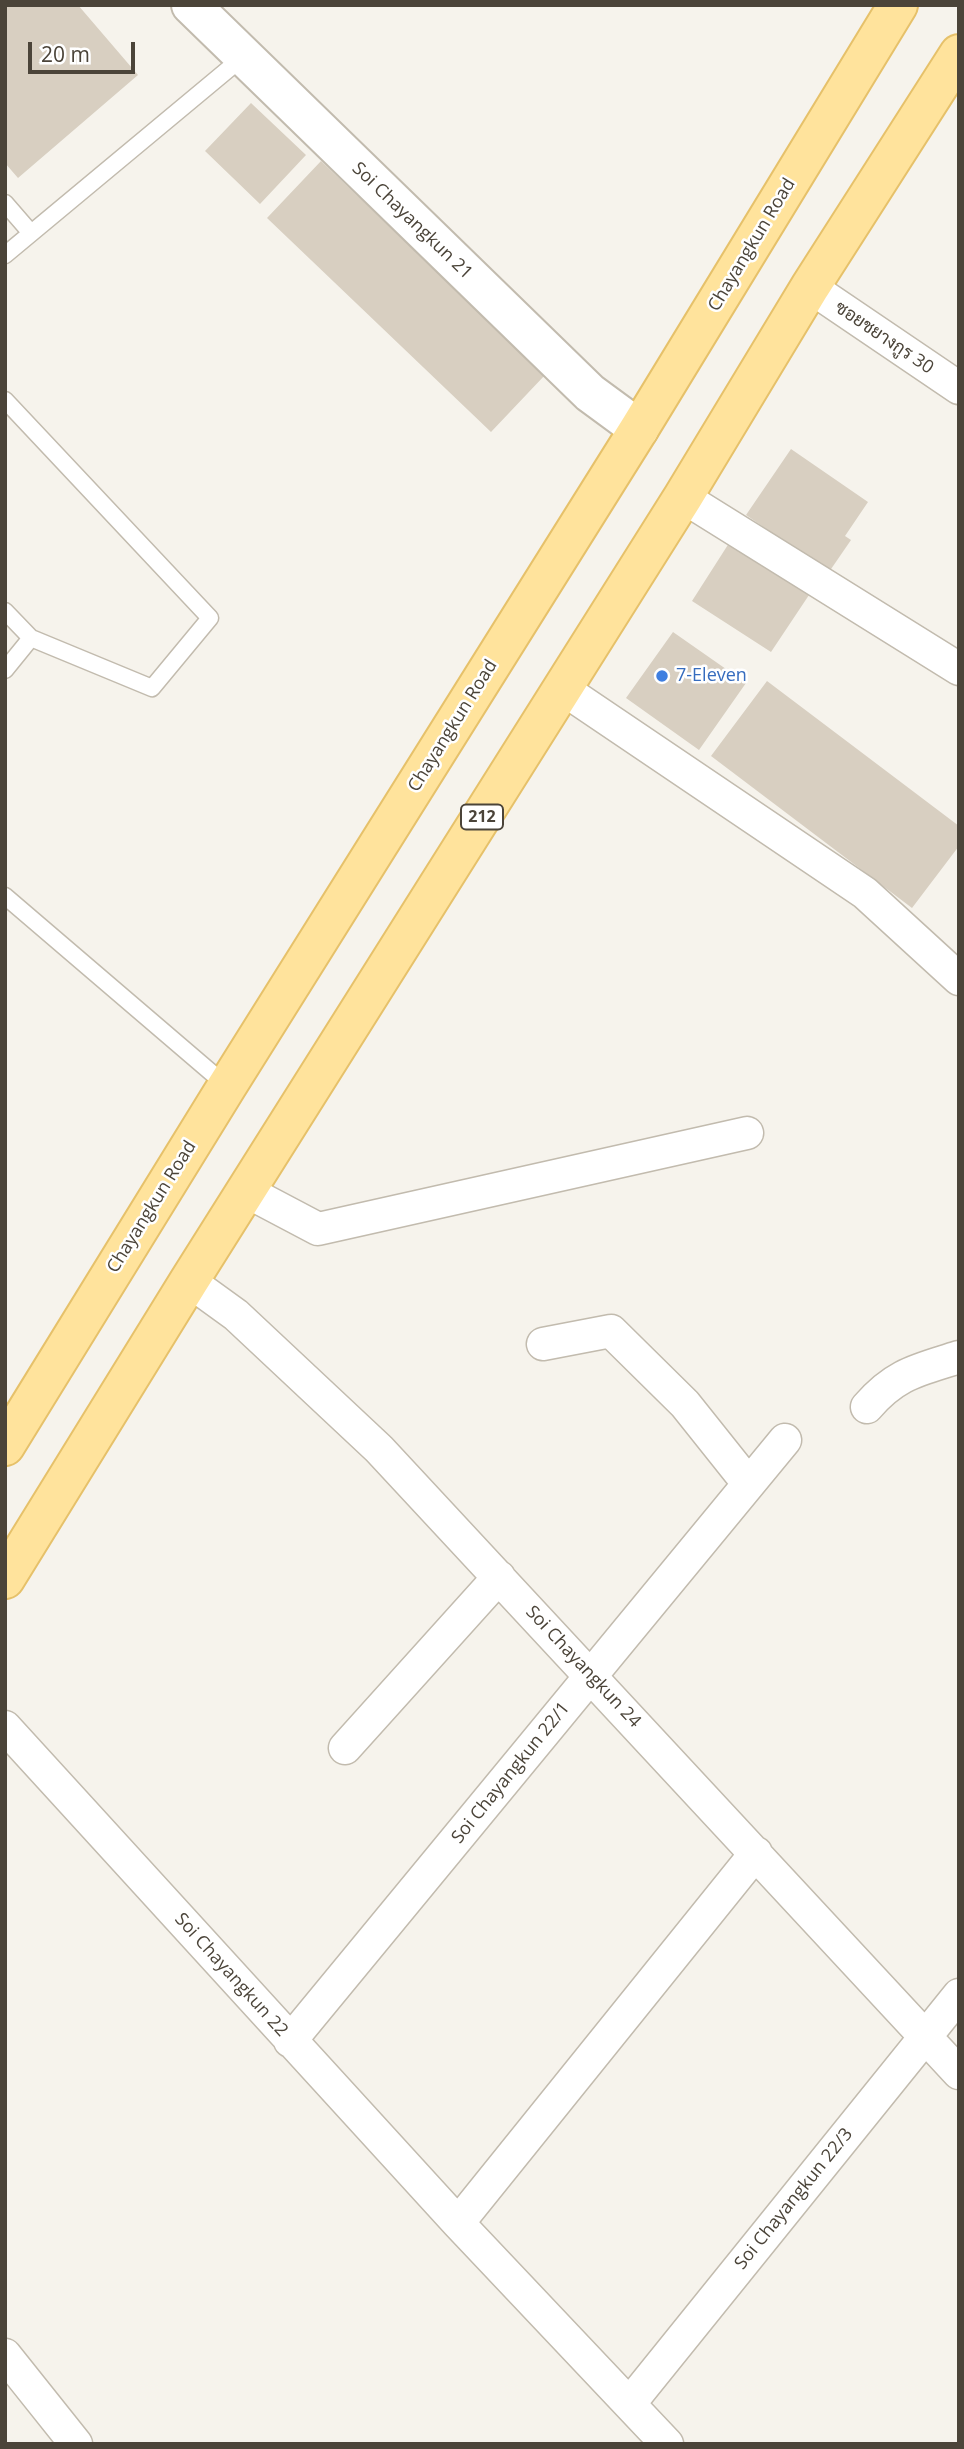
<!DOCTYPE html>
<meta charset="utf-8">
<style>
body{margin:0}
#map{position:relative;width:964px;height:2449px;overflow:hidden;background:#f6f3ec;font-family:"Open Sans",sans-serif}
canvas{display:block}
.frame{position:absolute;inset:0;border:7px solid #4b4439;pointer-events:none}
.scale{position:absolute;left:28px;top:42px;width:107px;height:32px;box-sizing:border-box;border:4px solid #4b4439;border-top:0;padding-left:9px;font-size:21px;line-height:24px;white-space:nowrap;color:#4b4439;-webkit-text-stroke:5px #fff;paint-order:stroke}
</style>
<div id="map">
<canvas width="964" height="2449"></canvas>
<div class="frame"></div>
<div class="scale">20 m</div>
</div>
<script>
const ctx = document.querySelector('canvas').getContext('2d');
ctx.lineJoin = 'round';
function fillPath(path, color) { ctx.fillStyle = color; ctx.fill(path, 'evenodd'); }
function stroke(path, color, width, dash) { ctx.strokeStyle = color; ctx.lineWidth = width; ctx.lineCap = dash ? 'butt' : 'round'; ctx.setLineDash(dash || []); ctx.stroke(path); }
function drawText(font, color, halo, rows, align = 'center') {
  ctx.font = font + ' "Open Sans",Sarabun,sans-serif'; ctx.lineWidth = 5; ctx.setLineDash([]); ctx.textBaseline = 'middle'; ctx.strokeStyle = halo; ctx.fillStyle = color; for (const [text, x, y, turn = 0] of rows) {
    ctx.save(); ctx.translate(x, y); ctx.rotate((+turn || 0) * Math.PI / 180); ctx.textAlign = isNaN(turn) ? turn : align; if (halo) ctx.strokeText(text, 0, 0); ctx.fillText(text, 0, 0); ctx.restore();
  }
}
const building = new Path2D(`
 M 5,5 L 78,5 L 138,75 L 18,178 L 5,163 Z
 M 251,103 L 306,155 L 260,204 L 205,151 Z
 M 321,161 L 545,375 L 491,432 L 267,218 Z
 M 791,449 L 868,502 L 845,536 L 851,540 L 829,572 L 746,515 Z
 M 731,540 L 811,592 L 771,652 L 692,601 Z
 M 673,632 L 746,683 L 699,750 L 626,698 Z
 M 767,681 L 959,826 L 959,846 L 912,908 L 711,756 Z`);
const service = new Path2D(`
 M 5,203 L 31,233
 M 5,255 L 243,57
 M 5,400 L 210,618 L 152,688 L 31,638
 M 5,611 L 31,638 L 5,670
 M 5,896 L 227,1086`);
const minor = new Path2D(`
 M 810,287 L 959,388
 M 683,497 L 959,669
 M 563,689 L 865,893 L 959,979
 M 246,1191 L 318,1229 L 747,1133
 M 189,1281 L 236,1315 L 379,1449 L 959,2073
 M 543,1344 L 611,1331 L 685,1404 L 748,1483
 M 867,1407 C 896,1373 919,1370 959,1357
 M 5,1727 L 458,2223 L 667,2444
 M 345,1748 L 499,1577
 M 290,2041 L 785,1440
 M 458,2223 L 756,1853
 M 5,2355 L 76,2444
 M 630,2403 L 959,1995`);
const tertiary = new Path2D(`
 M 191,5 L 590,393 L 639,429`);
const primary = new Path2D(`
 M 5,1446 L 227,1086 L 639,429 L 898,5
 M 5,1579 L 189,1281 L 683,497 L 810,287 L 959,54`);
const markers = [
 [662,676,7,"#3f7fe0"]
];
const shields = [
 [482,817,42]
];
const shieldNames = [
 ["212",482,817]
];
const streetNames = [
 ["Soi Chayangkun 21",412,221,44],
 ["Chayangkun Road",752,245,-59],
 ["ซอยชยางกูร 30",884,338,34],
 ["Chayangkun Road",453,726,-58],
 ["Chayangkun Road",152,1207,-58],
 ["Soi Chayangkun 24",583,1667,47],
 ["Soi Chayangkun 22/1",511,1773,-51],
 ["Soi Chayangkun 22",231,1975,48],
 ["Soi Chayangkun 22/3",794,2199,-51]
];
const shopNames = [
 ["7-Eleven",676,676]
];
fillPath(building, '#d8cfc1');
stroke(service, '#c2bbae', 19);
stroke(minor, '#c2bbae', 35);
stroke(tertiary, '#c2bbae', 42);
stroke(primary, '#e6c16a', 42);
stroke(service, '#fff', 16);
stroke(minor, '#fff', 32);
stroke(tertiary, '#fff', 38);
stroke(primary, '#ffe39c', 38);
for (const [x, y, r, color] of markers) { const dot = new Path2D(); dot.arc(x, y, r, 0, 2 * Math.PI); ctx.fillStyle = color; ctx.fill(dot); stroke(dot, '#fff', 2.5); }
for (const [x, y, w] of shields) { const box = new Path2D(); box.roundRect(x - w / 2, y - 12.5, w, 25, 5); ctx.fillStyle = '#fff'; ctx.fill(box); stroke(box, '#4b4439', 2); }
drawText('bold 16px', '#4b4439', null, shieldNames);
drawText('18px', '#4b4439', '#fff', streetNames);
drawText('18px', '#366cbe', '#fff', shopNames, 'left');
</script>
